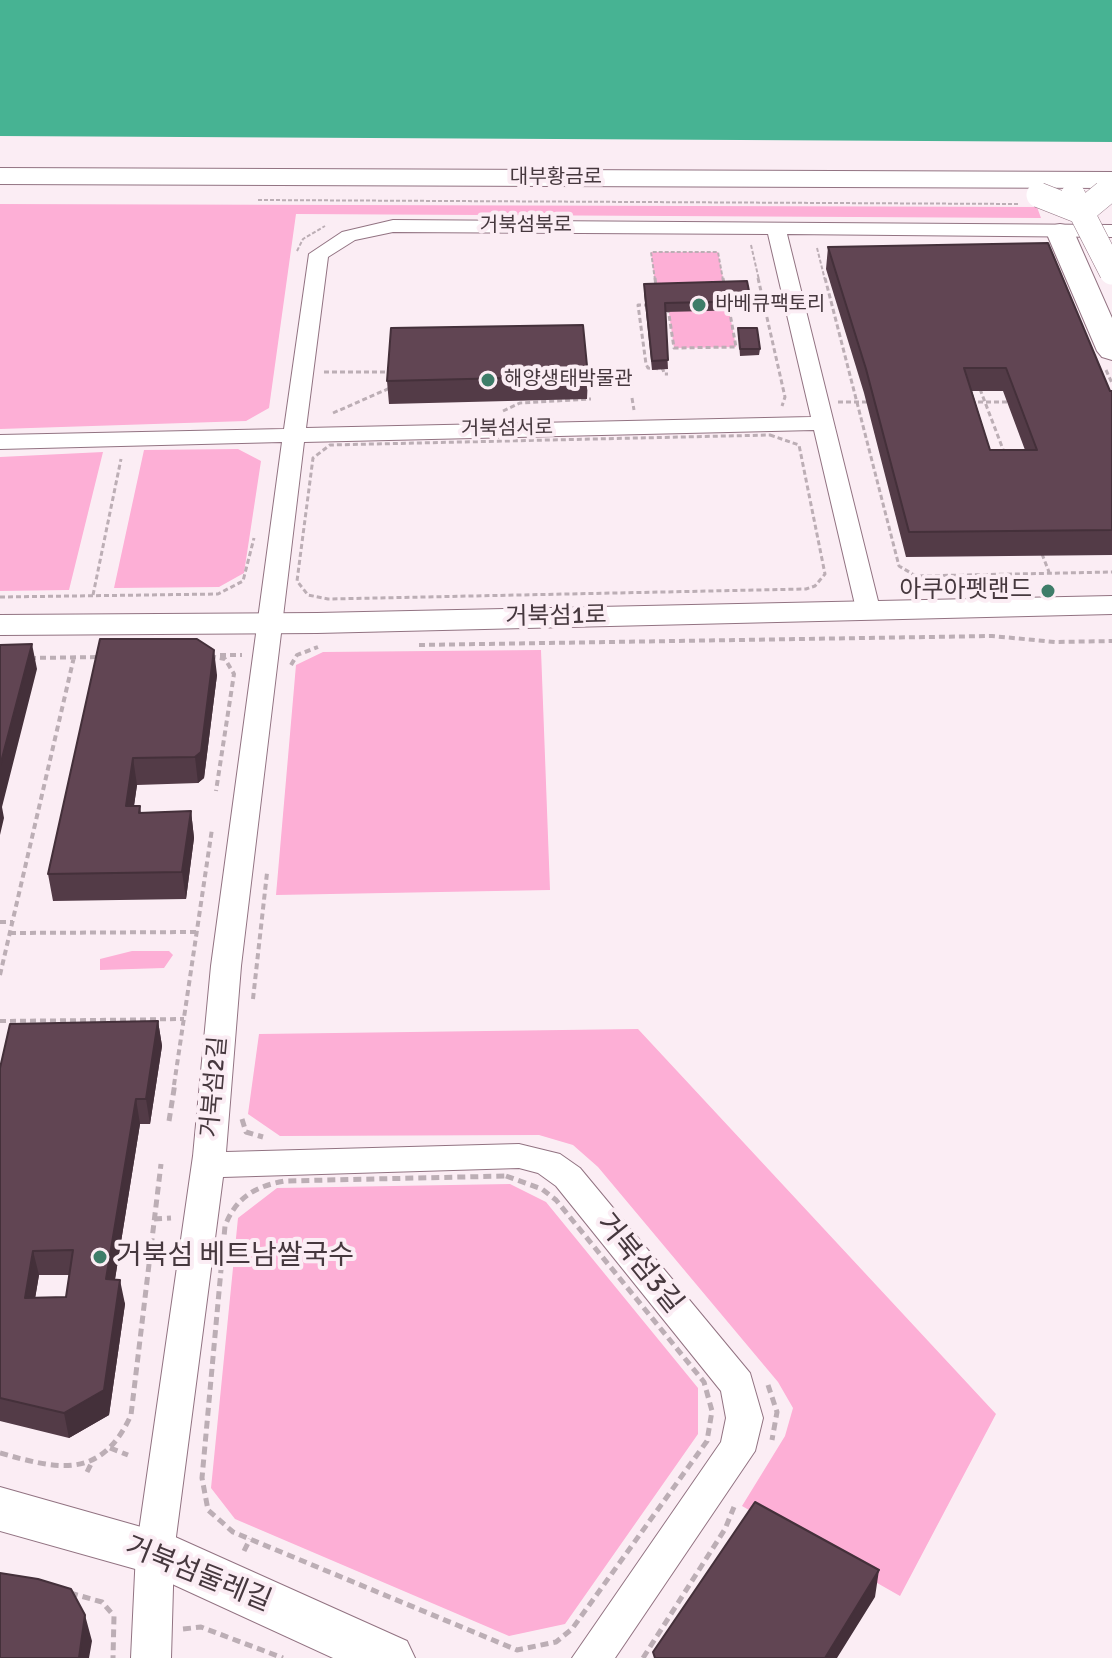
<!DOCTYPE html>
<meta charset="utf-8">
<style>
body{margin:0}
canvas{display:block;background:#fbedf4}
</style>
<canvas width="1112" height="1658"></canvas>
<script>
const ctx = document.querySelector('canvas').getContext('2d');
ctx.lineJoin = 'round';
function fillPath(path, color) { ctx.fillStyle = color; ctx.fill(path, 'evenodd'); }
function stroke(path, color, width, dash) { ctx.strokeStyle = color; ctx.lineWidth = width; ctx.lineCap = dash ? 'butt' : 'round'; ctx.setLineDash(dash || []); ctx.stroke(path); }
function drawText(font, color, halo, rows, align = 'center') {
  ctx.font = font + ' Signika,"Noto Sans KR",sans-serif'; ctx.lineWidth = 8; ctx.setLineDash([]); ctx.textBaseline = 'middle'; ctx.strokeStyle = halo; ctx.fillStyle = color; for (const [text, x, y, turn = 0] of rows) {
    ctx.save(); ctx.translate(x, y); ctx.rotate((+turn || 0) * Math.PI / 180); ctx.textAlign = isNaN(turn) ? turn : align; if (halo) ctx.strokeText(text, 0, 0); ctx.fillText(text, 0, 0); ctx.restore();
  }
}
const green = new Path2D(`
 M 0,204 L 1037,207 L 1041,218 L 296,214 L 269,408 L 246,421 L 0,429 Z
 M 651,252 L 718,252 L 736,347 L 674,348 L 668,306 L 658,305 Z
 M 238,449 L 261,461 L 244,573 L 219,587 L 114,588 L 144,450 Z
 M 103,452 L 69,590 L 0,591 L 0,457 Z
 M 541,650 L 550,890 L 276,895 L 296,665 L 323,652 Z
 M 132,951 L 169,951 L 173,955 L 164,968 L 100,970 L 100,959 Z
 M 638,1029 L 996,1414 L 900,1596 L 742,1506 L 785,1436 L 793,1408 L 778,1382 L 598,1167 L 573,1145 L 539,1135 L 280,1136 L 248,1114 L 259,1034 Z
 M 510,1184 L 546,1202 L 698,1388 L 698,1434 L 565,1624 L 509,1636 L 235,1519 L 211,1488 L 238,1218 L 277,1188 Z`);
const water = new Path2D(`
 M 0,0 L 1112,0 L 1112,142 L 0,136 Z`);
const pathFar3 = new Path2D(`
 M 258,200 L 1018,204
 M 751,245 L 759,280
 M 817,248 L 825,280
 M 297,251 L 303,239 L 325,226
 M 655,280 L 651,252 L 718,252 L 723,280`);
const pathFar2 = new Path2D(`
 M 655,278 L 656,287
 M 723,278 L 724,284
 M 758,278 L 785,397 L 782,406
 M 825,278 L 899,566 L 916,576 L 1112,572
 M 649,305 L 638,305 L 646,364 L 648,368 L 663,369 L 664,374 L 668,374
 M 668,308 L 674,348 L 736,347 L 729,308
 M 1106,370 L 1112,383
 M 324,372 L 391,372
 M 980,389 L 1004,452
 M 632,398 L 634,410
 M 838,402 L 870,402
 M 970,402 L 1010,402
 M 503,411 L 520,403 L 591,399
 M 333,413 L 390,388
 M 770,435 L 799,445 L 825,574 L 815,586 L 806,589 L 328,599 L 308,595 L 297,581 L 313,458 L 330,445 Z
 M 1042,554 L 1049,572
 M 93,595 L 121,459
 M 0,597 L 218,594 L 243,581 L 254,538`);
const pathFar1 = new Path2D(`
 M 419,645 L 992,636 L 1055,642 L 1112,641
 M 220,655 L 242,655
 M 210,656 L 225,659 L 234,674 L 216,791
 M 30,658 L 102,657
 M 291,665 L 297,655 L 318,647
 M 0,922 L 13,922
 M 10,933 L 197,932
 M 0,975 L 74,657
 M 253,999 L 267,873
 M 0,1021 L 184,1019
 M 174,1085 L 212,829`);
const path = new Path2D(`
 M 242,1119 L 246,1132 L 263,1137
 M 169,1121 L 175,1083
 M 506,1176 L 542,1189 L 556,1200 L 704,1382 L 712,1411 L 707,1441 L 572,1629 L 556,1642 L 517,1650 L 233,1532 L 208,1510 L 202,1478 L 225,1226 C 236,1197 256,1186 285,1181 Z
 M 154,1219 L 171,1218
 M 768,1385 L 777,1412 L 772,1440
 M 110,1448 L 128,1455
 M 0,1453 C 57,1469 101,1481 131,1415 L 161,1164
 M 87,1472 L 93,1460
 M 244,1551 L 250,1539
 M 70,1593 L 102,1602 L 114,1616 L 113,1658
 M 183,1629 L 201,1627 L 283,1658
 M 643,1658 L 725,1529 L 734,1507`);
const minor = new Path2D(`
 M 393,220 L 1112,225 L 1112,237 L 787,234 L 880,609 L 877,614 L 859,614 L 856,609 L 814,430 L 304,442 L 241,966 L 226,1152 L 519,1144 L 560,1154 L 580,1168 L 750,1373 L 763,1418 L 755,1451 L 615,1658 L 572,1658 L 721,1442 L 726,1418 L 721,1391 L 556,1186 L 538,1173 L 519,1168 L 223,1177 L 174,1552 L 171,1658 L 131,1658 L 136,1552 L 193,1156 L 211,966 L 282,442 L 0,449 L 0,435 L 284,429 L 309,254 L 342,232 ZM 393,232 L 768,234 L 811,417 L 306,428 L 328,257 L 355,240 Z`);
const tertiary = new Path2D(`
 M 1112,596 L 1112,614 L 317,633 L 0,635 L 0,615 L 317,613 Z
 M 0,1487 L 173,1536 L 407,1641 L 415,1658 L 333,1658 L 146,1572 L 0,1531 Z`);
const secondary = new Path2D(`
 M 0,168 L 1112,172 L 1112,188 L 0,184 Z
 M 1060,224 L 1070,226 L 1074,232 L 1112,318 L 1112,360 L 1102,357 L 1097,351 L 1046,232 L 1050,226 Z`);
const secondaryBridge = new Path2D(`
 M 1039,195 L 1082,212 L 1105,193
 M 1073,196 L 1112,272`);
const wall = new Path2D(`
 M 828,247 L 1112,391 L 1112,555 L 906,557 L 864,393 L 826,269 ZM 972,391 L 1003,391 L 1025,450 L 990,450 Z
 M 644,284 L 751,301 L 750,310 L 665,312 L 668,369 L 652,370 L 644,293 Z
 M 738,328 L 760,349 L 759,355 L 740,356 Z
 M 588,376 L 587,399 L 389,404 L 387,381 Z
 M 100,639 L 217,675 L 204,778 L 198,783 L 137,785 L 134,806 L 140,806 L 141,813 L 191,811 L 194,838 L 186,899 L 53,901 L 48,874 Z
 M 158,1021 L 162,1046 L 150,1124 L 140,1124 L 115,1279 L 125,1304 L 109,1415 L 69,1438 L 0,1421 L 0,1068 ZM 39,1275 L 69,1275 L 66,1297 L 35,1298 Z`);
const shadedWall = new Path2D(`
 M 32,644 L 37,669 L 2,807 L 4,818 L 0,835 L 0,766 Z
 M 214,650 L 217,675 L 204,778 L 198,783 L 195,757 Z
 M 133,758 L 137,785 L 130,832 L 126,806 Z
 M 191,811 L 194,838 L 186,899 L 182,872 Z
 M 158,1021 L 162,1046 L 150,1124 L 146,1099 Z
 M 136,1099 L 140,1124 L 111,1304 L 106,1279 Z
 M 33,1251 L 39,1275 L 31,1323 L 25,1298 Z
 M 120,1280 L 125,1304 L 109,1415 L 69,1438 L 64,1413 Z
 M 879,1570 L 875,1597 L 837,1658 L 825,1658 Z
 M 85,1615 L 92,1641 L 89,1658 L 79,1658 Z`);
const building = new Path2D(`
 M 1048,243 L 1110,391 L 1112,391 L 1112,530 L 909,532 L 866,369 L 828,247 ZM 964,368 L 1006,368 L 1037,450 L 990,450 Z
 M 747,281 L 751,301 L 665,303 L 668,360 L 652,361 L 644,284 Z
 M 583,325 L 588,376 L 387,381 L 391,328 Z
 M 738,328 L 757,328 L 760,349 L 740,349 Z
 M 100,639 L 197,639 L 214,650 L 201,752 L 195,757 L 133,758 L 126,806 L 140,806 L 139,813 L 191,811 L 182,872 L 48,874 Z
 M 32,644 L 0,766 L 0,645 Z
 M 158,1021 L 146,1099 L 136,1099 L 106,1279 L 120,1280 L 104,1390 L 64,1413 L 0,1398 L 0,1068 L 10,1024 ZM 73,1250 L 66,1297 L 25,1298 L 33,1251 Z
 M 755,1502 L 879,1570 L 825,1658 L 655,1658 L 653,1652 Z
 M 0,1573 L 38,1579 L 71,1589 L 85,1615 L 79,1658 L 0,1658 Z`);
const markers = [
 [699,305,8,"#3e7d69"],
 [488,380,8,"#3e7d69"],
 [1048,591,8,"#3e7d69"],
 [100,1257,8,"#3e7d69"]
];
const farStreetnames = [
 ["대부황금로",556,178],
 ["거북섬북로",526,226],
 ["거북섬서로",507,429,-1]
];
const farPoinames = [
 ["바베큐팩토리",715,305],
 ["해양생태박물관",504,380]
];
const poiNames = [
 ["아쿠아펫랜드",1032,591]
];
const streetNames = [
 ["거북섬1로",556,617,-1],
 ["거북섬2길",215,1087,-85]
];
const nearPoinames = [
 ["거북섬 베트남쌀국수",116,1257]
];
const nearStreetnames = [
 ["거북섬3길",639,1264,51],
 ["거북섬둘레길",198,1575,22]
];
fillPath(green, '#fdafd6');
fillPath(water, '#47b393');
stroke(minor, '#927382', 2);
stroke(tertiary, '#927382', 2);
stroke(secondary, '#927382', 2);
stroke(pathFar3, '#bcaeb5', 2, [4, 2]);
stroke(pathFar2, '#bcaeb5', 3, [5, 3]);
stroke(pathFar1, '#bcaeb5', 4, [6, 4]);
stroke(path, '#bcaeb5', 5, [8, 5]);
fillPath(minor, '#fff');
fillPath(tertiary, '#fff');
fillPath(secondary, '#fff');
stroke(secondaryBridge, '#927382', 26, []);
stroke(secondaryBridge, '#fff', 25);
fillPath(wall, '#533b47');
fillPath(shadedWall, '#44303a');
fillPath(building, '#614553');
stroke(building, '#44303a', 2);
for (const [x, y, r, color] of markers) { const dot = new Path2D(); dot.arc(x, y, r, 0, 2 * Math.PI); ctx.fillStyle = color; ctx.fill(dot); stroke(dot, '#fbedf4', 3); }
drawText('20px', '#46383e', '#fbedf4', farStreetnames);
drawText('20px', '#46383e', '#fbedf4', farPoinames, 'left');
drawText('24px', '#46383e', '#fbedf4', poiNames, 'right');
drawText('24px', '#46383e', '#fbedf4', streetNames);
drawText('28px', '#46383e', '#fbedf4', nearPoinames, 'left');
drawText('28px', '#46383e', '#fbedf4', nearStreetnames);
</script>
